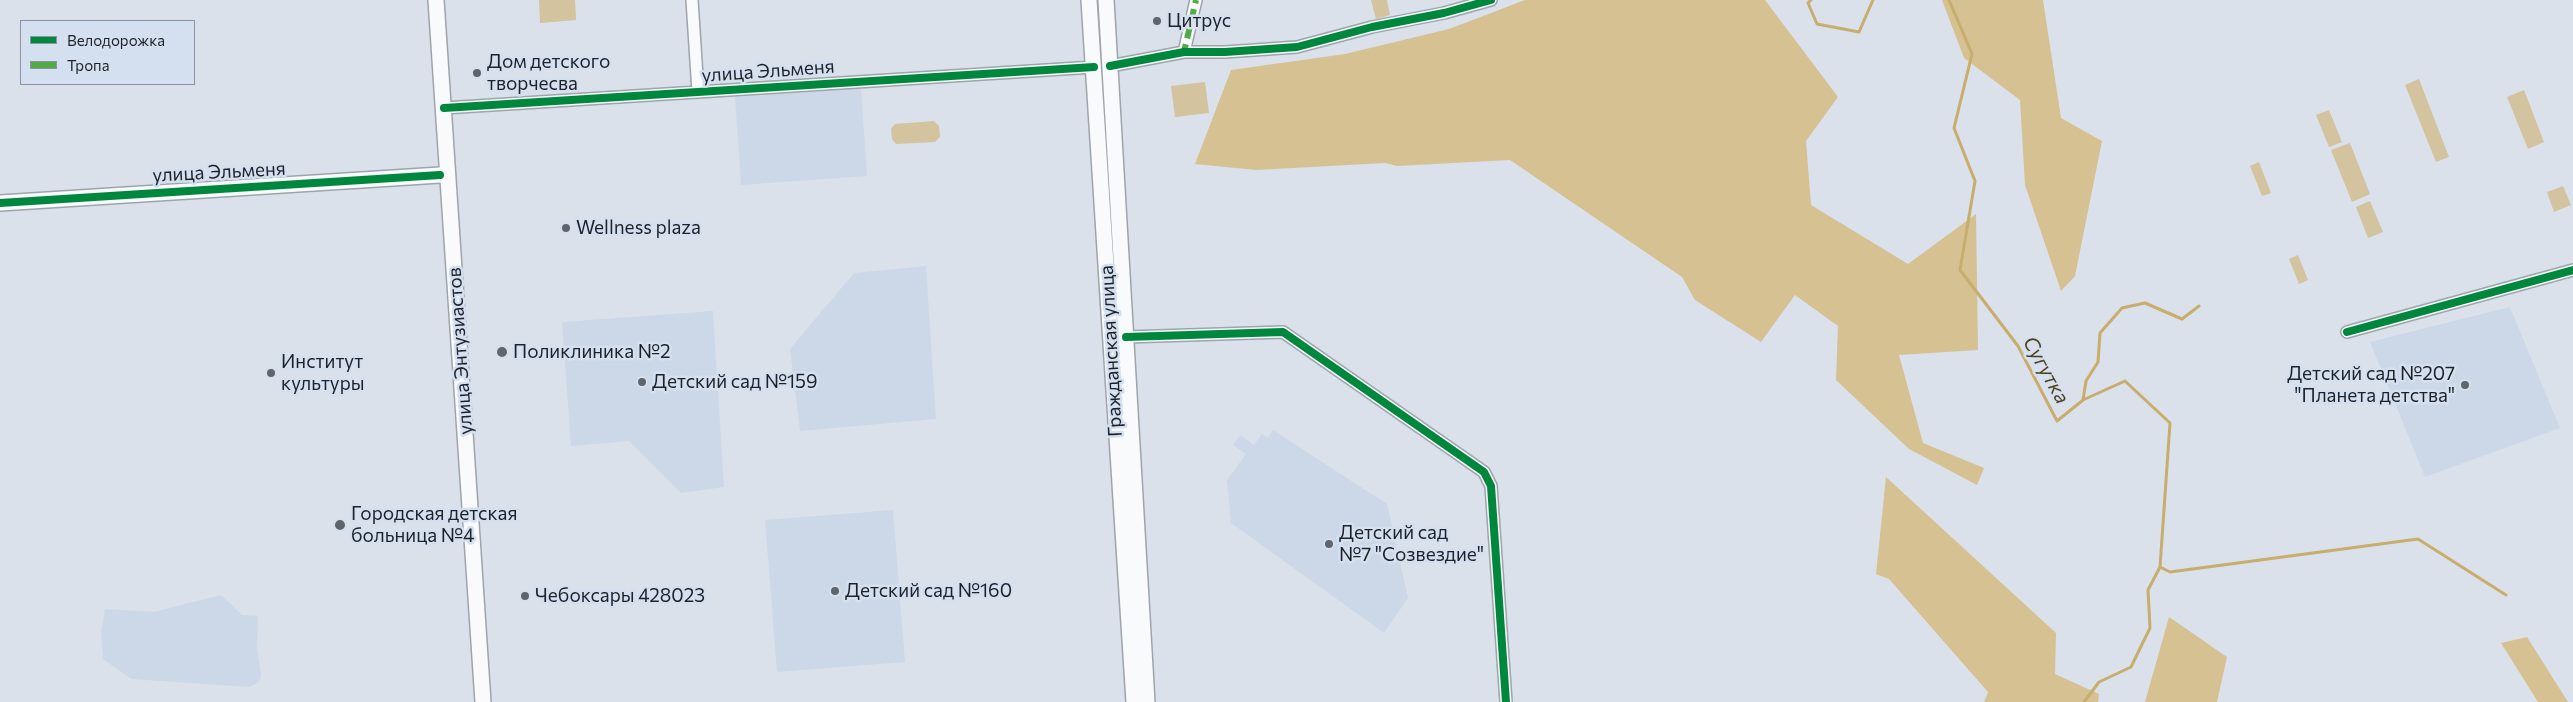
<!DOCTYPE html>
<meta charset="utf-8">
<style>
body{margin:0}
#map{position:relative;width:2573px;height:702px;overflow:hidden;background:#dae1ea;font-family:Commissioner,sans-serif}
canvas{display:block}
.legend{position:absolute;left:20px;top:20px;width:175px;height:65px;box-sizing:border-box;background:#d4e0f0;border:1px solid #8b94a0;margin:0;padding:6px 9px;list-style:none;font-size:15px;color:#1e2228}
.legend li{display:flex;align-items:center;gap:10px;height:25px}
.legend b{width:25px;border:1px solid #8b94a0}
</style>
<div id="map">
<canvas width="2573" height="702"></canvas>
<ul class="legend">
<li><b style="height:6px;background:#00873e"></b>Велодорожка</li>
<li><b style="height:6px;background:#52aa44"></b>Тропа</li>
</ul>
</div>
<script>
const ctx = document.querySelector('canvas').getContext('2d');
ctx.lineJoin = 'round';
function fillPath(path, color) { ctx.fillStyle = color; ctx.fill(path, 'evenodd'); }
function stroke(path, color, width, dash) { ctx.strokeStyle = color; ctx.lineWidth = width; ctx.lineCap = dash ? 'butt' : 'round'; ctx.setLineDash(dash || []); ctx.stroke(path); }
function drawText(font, color, halo, rows, align = 'center') {
  ctx.font = font + ' Commissioner,sans-serif'; ctx.lineWidth = 5; ctx.setLineDash([]); ctx.textBaseline = 'middle'; ctx.strokeStyle = halo; ctx.fillStyle = color; for (const [text, x, y, turn = 0] of rows) {
    ctx.save(); ctx.translate(x, y); ctx.rotate((+turn || 0) * Math.PI / 180); ctx.textAlign = isNaN(turn) ? turn : align; if (halo) ctx.strokeText(text, 0, 0); ctx.fillText(text, 0, 0); ctx.restore();
  }
}
const built = new Path2D(`
 M 861,88 L 867,176 L 741,185 L 735,97 Z
 M 926,266 L 936,419 L 800,431 L 790,349 L 854,273 Z
 M 2510,307 L 2560,428 L 2425,477 L 2370,342 Z
 M 713,311 L 724,487 L 681,493 L 629,441 L 571,446 L 562,322 Z
 M 1273,430 L 1387,504 L 1408,598 L 1384,633 L 1231,523 L 1227,480 L 1246,454 L 1233,445 L 1240,435 L 1254,445 L 1262,434 L 1268,438 Z
 M 893,510 L 905,662 L 777,672 L 765,520 Z
 M 221,595 L 242,615 L 258,616 L 257,648 L 261,675 L 259,682 L 249,687 L 131,679 L 103,659 L 101,632 L 105,609 L 154,612 Z`);
const green = new Path2D(`
 M 539,0 L 575,0 L 576,20 L 540,23 Z
 M 1371,0 L 1387,0 L 1390,15 L 1376,19 Z
 M 2419,79 L 2449,157 L 2436,162 L 2405,85 Z
 M 1205,82 L 1209,113 L 1175,117 L 1171,86 Z
 M 2524,90 L 2544,142 L 2528,149 L 2507,97 Z
 M 2329,110 L 2342,142 L 2329,147 L 2316,115 Z
 M 934,121 L 939,126 L 940,137 L 935,142 L 896,144 L 892,139 L 891,129 L 895,124 Z
 M 2350,143 L 2370,194 L 2352,202 L 2331,150 Z
 M 2259,162 L 2271,193 L 2262,196 L 2250,166 Z
 M 2563,186 L 2571,205 L 2554,212 L 2547,192 Z
 M 2370,201 L 2383,232 L 2368,238 L 2356,207 Z
 M 2298,255 L 2308,280 L 2299,284 L 2289,259 Z`);
const forest = new Path2D(`
 M 1525,0 L 1765,0 L 1838,97 L 1806,141 L 1811,205 L 1908,264 L 1976,214 L 1978,350 L 1899,355 L 1923,443 L 1984,468 L 1977,485 L 1909,449 L 1836,380 L 1838,326 L 1795,295 L 1761,342 L 1695,300 L 1682,277 L 1510,160 L 1397,166 L 1385,163 L 1256,170 L 1195,164 L 1231,70 L 1345,54 L 1449,29 Z
 M 1942,0 L 2043,0 L 2061,118 L 2102,141 L 2075,276 L 2061,291 L 2025,185 L 2020,100 L 1964,58 Z
 M 1886,477 L 2056,633 L 2055,674 L 2099,694 L 2098,702 L 1984,702 L 1988,692 L 1889,579 L 1876,574 Z
 M 2169,617 L 2227,657 L 2217,702 L 2145,702 Z
 M 2527,637 L 2568,702 L 2538,702 L 2501,643 Z`);
const stream = new Path2D(`
 M 1811,0 L 1808,3 L 1817,24 L 1859,32 L 1873,0
 M 1949,0 L 1972,54 L 1954,128 L 1975,181 L 1960,270 L 2018,346 L 2057,421 L 2083,400 L 2125,381 L 2170,423 L 2160,567 L 2148,590 L 2150,628 L 2131,667 L 2099,682 L 2084,702
 M 2083,400 L 2086,381 L 2098,362 L 2100,333 L 2122,308 L 2145,303 L 2182,319 L 2199,306
 M 2160,567 L 2170,572 L 2418,539 L 2506,595`);
const street = new Path2D(`
 M 692,0 L 698,92
 M 1184,52 L 1196,0
 M 1110,66 L 1184,52 L 1225,52 L 1297,47 L 1372,27 L 1444,13 L 1491,0
 M 444,108 L 1094,67
 M 2347,332 L 2573,270
 M 1126,337 L 1283,332 L 1484,472 L 1491,486 L 1506,702`);
const secondary = new Path2D(`
 M 436,0 L 483,702
 M 1089,0 L 1134,702
 M 1106,0 L 1147,702
 M 0,203 L 440,175`);
const quiet = new Path2D(`
 M 1188,52 L 1184,52 L 1196,0`);
const cycleway = new Path2D(`
 M 1110,66 L 1184,52 L 1225,52 L 1297,47 L 1372,27 L 1444,13 L 1491,0
 M 444,108 L 1094,67
 M 0,203 L 440,175
 M 2347,332 L 2573,270
 M 1126,337 L 1283,332 L 1484,472 L 1491,486 L 1506,702`);
const markers = [
 [1157,21,5,"#60656c"],
 [477,73,5,"#60656c"],
 [566,228,5,"#60656c"],
 [502,352,6,"#60656c"],
 [271,373,5,"#60656c"],
 [642,382,5,"#60656c"],
 [2465,385,5,"#60656c"],
 [340,525,6,"#60656c"],
 [1329,544,5,"#60656c"],
 [835,591,5,"#60656c"],
 [525,596,5,"#60656c"]
];
const poiNames = [
 ["Цитрус",1167,21],
 ["Дом детского",487,62],
 ["творчесва",487,84],
 ["Wellness plaza",576,228],
 ["Поликлиника №2",513,352],
 ["Институт",281,362],
 ["культуры",281,384],
 ["Детский сад №207",2455,374,"right"],
 ["\"Планета детства\"",2455,396,"right"],
 ["Детский сад №159",652,382],
 ["Городская детская",351,514],
 ["больница №4",351,536],
 ["Детский сад",1339,533],
 ["№7 \"Созвездие\"",1339,555],
 ["Детский сад №160",845,591],
 ["Чебоксары 428023",535,596]
];
const streetNames = [
 ["улица Эльменя",768,71,-4],
 ["улица Эльменя",219,172,-3],
 ["улица Энтузиастов",460,351,-94],
 ["Гражданская улица",1111,351,-93]
];
const waterNames = [
 ["Сугутка",2046,370,61]
];
fillPath(built, '#ccd8e8');
fillPath(green, '#d3c39f');
fillPath(forest, '#d6c192');
stroke(stream, '#c8ad6d', 3);
stroke(street, '#9fa4ab', 14);
stroke(secondary, '#9fa4ab', 18);
stroke(street, '#f9fafc', 11);
stroke(secondary, '#f9fafc', 15);
stroke(quiet, '#52aa44', 6, [12, 6]);
stroke(cycleway, '#00873e', 8);
for (const [x, y, r, color] of markers) { const dot = new Path2D(); dot.arc(x, y, r, 0, 2 * Math.PI); ctx.fillStyle = color; ctx.fill(dot); stroke(dot, '#d4e0f0', 2); }
drawText('19px', '#1e2228', '#d4e0f0', poiNames, 'left');
drawText('19px', '#1e2228', '#d4e0f0', streetNames);
drawText('italic 20px', '#503e17', '#d4e0f0', waterNames);
</script>
